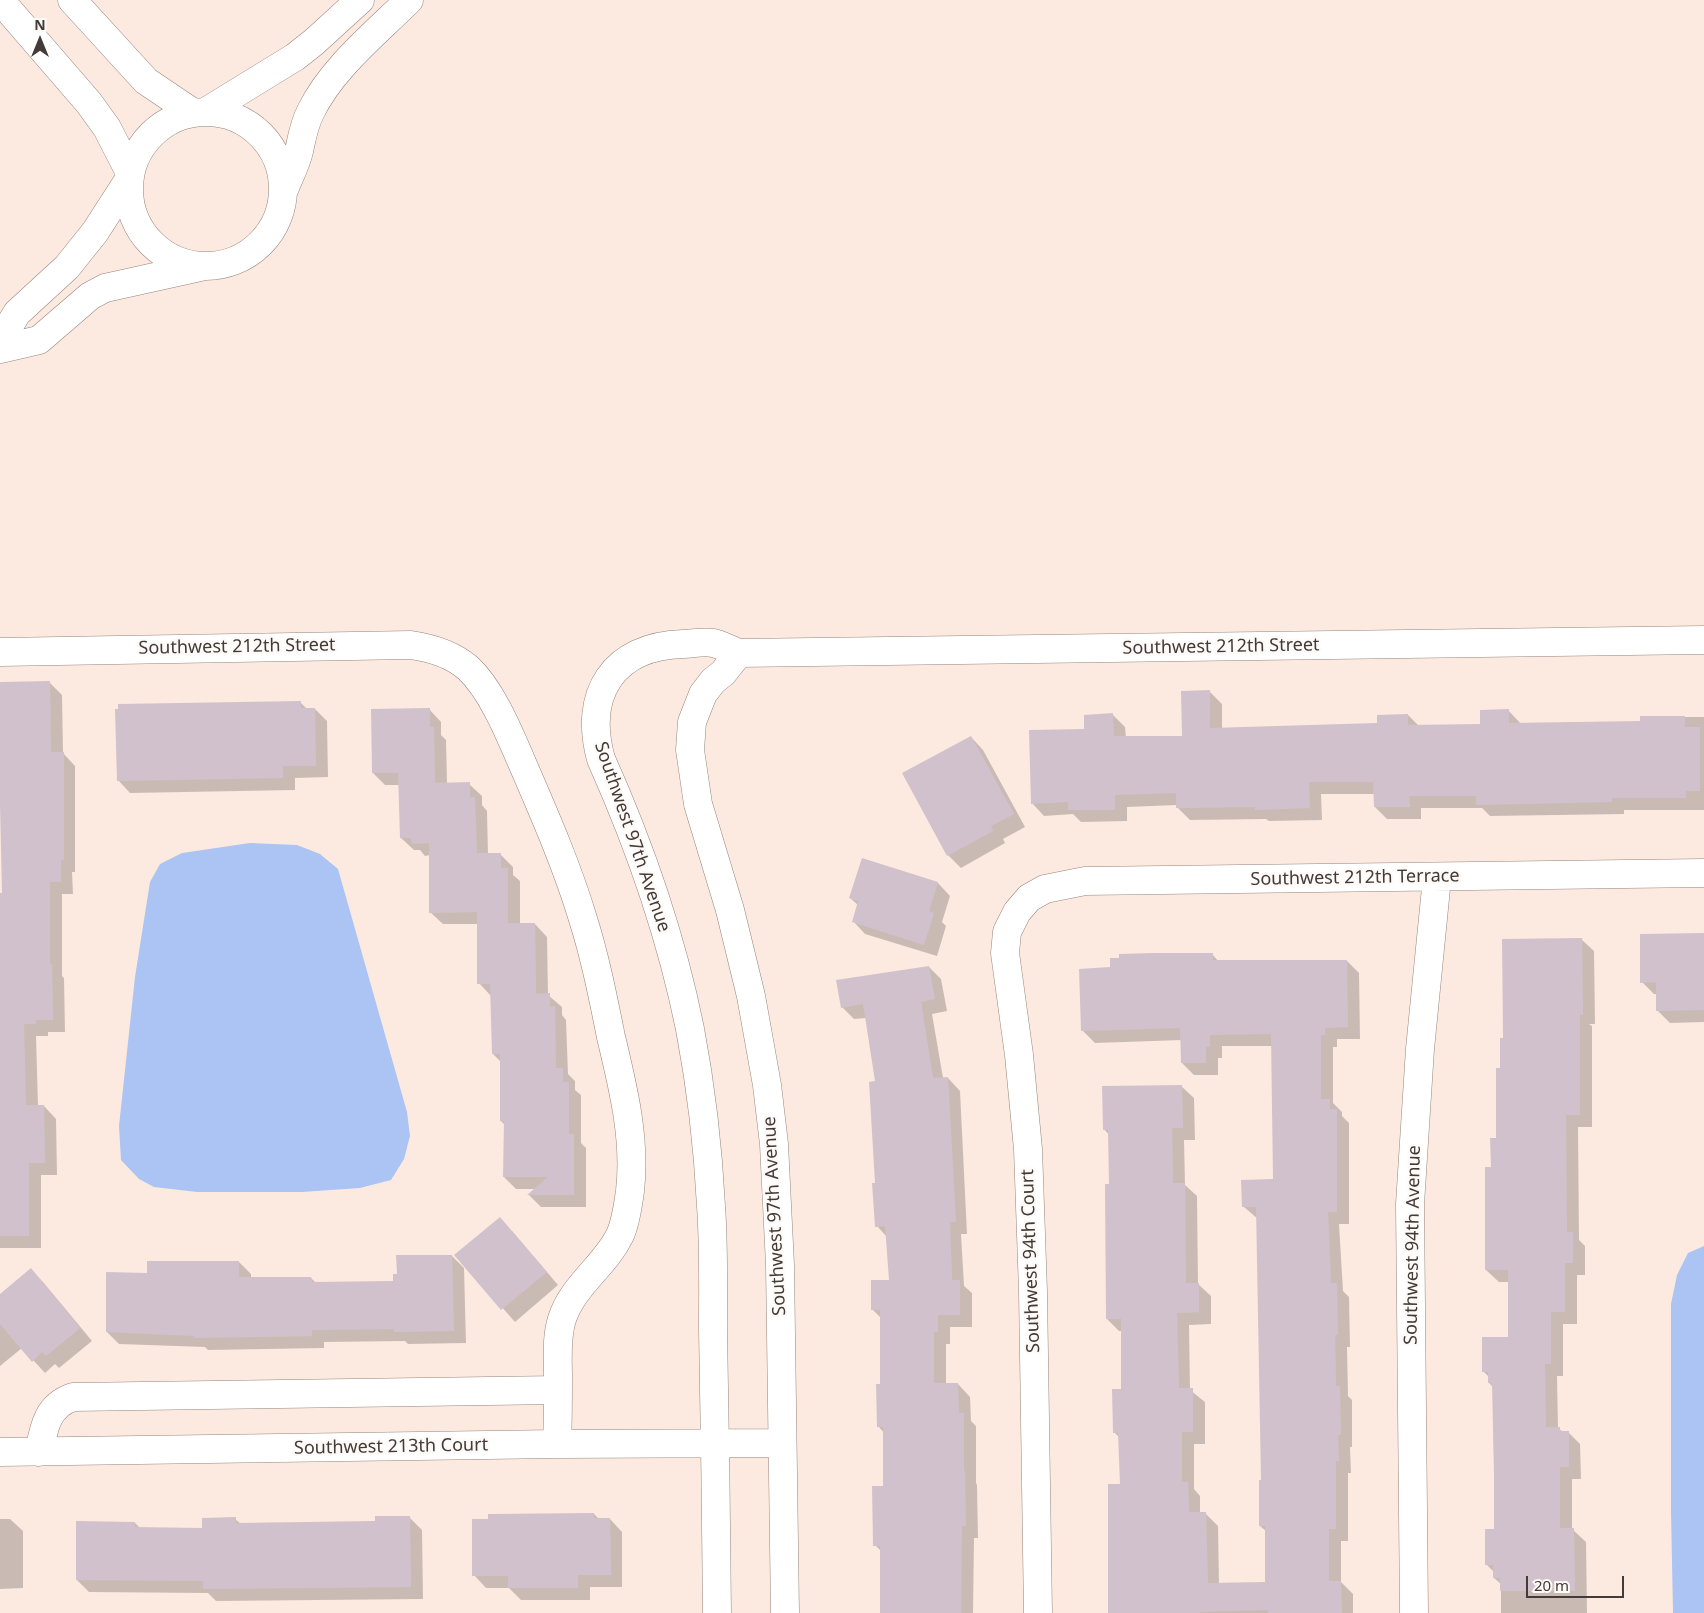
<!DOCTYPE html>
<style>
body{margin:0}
#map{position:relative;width:1704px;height:1613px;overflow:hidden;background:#fceae0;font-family:"Noto Sans",sans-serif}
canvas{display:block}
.north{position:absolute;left:15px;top:15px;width:50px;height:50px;-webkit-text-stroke:4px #fefaf8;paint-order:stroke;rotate:0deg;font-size:14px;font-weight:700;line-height:20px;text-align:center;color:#423b37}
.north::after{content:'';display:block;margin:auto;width:18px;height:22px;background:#423b37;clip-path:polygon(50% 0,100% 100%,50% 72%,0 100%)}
.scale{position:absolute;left:1526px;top:1576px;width:98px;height:22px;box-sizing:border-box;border:2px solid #423b37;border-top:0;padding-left:6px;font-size:15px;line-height:18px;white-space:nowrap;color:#423b37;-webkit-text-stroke:4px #fefaf8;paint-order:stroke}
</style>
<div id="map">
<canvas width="1704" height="1613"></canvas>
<div class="north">N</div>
<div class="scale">20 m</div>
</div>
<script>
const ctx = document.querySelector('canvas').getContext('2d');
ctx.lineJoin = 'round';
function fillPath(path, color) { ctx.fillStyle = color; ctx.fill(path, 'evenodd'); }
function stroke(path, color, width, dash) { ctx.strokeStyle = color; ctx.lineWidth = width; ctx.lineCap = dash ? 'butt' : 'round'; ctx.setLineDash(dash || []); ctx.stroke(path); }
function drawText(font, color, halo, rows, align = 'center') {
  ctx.font = font + ' "Noto Sans",sans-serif'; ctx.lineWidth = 5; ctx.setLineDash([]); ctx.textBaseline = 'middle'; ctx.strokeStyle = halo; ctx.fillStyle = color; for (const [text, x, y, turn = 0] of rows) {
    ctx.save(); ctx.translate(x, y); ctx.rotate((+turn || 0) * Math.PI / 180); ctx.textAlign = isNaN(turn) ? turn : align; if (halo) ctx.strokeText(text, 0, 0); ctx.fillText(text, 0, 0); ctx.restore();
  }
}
const water = new Path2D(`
 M 250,843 L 297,845 L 320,854 L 338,869 L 407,1112 L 410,1136 L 404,1159 L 391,1180 L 360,1188 L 302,1192 L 197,1192 L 154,1187 L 139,1179 L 121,1160 L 119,1126 L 135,977 L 150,882 L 160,864 L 182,853 Z
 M 1704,1246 L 1704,1613 L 1673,1613 L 1671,1511 L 1671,1304 L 1677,1275 L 1688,1253 Z`);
const shadow = new Path2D(`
 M 50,683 L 62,695 L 63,753 L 75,766 L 75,872 L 72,872 L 73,894 L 62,894 L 62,976 L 64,978 L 65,1032 L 48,1032 L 48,1036 L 36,1036 L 38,1106 L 44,1106 L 56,1119 L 57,1175 L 41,1175 L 41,1248 L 0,1248 L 0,895 L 4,895 L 0,684 Z
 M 1209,691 L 1222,704 L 1222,729 L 1378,724 L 1408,715 L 1419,726 L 1482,726 L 1508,710 L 1521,724 L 1641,722 L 1642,717 L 1704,717 L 1704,810 L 1624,810 L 1624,814 L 1490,816 L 1482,808 L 1421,808 L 1421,819 L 1387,819 L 1375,807 L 1375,794 L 1321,794 L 1322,820 L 1269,821 L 1266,819 L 1190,820 L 1177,807 L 1177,805 L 1127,807 L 1127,821 L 1081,822 L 1073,814 L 1044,816 L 1032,803 L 1086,730 L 1113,715 L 1125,727 L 1126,738 L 1183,737 Z
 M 300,702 L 307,709 L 315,709 L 327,721 L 328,777 L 295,778 L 295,790 L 130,793 L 118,780 Z
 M 429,709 L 441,722 L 441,735 L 446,740 L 447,784 L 469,784 L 482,796 L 482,805 L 487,811 L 488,854 L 500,854 L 513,867 L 513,875 L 520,881 L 520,924 L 535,924 L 547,937 L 548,995 L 562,1007 L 562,1015 L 566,1020 L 568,1074 L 575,1081 L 575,1090 L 581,1095 L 581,1143 L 586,1148 L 586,1207 L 541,1207 L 529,1195 L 536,1189 L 516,1189 L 504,1177 L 505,1125 L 501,1121 L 501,1062 L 493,1054 L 491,996 L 479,983 L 478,924 L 443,924 L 430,912 L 430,855 L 425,856 L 420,850 L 414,850 L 401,838 L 400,785 L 385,785 L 373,773 Z
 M 971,737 L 983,750 L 1025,827 L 1003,839 L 1005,843 L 961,868 L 948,855 L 904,773 Z
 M 862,859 L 938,883 L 950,896 L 942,922 L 946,926 L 937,956 L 865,934 L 853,921 L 858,905 L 850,898 Z
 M 1704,934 L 1704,1022 L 1670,1023 L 1657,1010 L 1657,994 L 1654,994 L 1642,982 Z
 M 1581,939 L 1594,951 L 1595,1024 L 1589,1024 L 1592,1026 L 1592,1127 L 1578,1127 L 1579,1240 L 1585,1246 L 1585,1275 L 1577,1275 L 1577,1324 L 1563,1324 L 1563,1376 L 1557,1376 L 1558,1428 L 1563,1432 L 1568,1432 L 1580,1444 L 1581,1479 L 1572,1479 L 1572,1529 L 1586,1542 L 1587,1613 L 1501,1613 L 1501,1584 L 1494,1578 L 1494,1572 L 1487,1565 L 1495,1530 L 1493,1387 L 1489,1383 L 1489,1377 L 1484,1372 L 1509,1338 L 1509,1282 L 1499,1282 L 1486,1270 L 1492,1168 L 1497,1139 L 1505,1039 Z
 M 1212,954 L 1219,962 L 1347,961 L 1359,973 L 1360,1039 L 1337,1039 L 1337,1047 L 1333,1047 L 1333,1103 L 1342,1112 L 1342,1116 L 1349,1123 L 1349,1224 L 1339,1224 L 1343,1291 L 1349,1297 L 1350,1347 L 1347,1347 L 1348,1396 L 1352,1400 L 1352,1447 L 1350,1447 L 1351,1473 L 1348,1473 L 1348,1541 L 1341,1541 L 1341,1582 L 1353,1594 L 1353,1613 L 1110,1613 L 1121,1485 L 1120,1438 L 1114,1432 L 1122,1390 L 1122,1331 L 1119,1331 L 1107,1319 L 1111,1185 L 1109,1135 L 1104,1129 L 1181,1086 L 1194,1098 L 1195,1140 L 1184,1140 L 1185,1185 L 1197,1196 L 1198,1284 L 1211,1296 L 1211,1324 L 1189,1325 L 1190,1390 L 1205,1402 L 1205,1444 L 1194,1444 L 1194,1489 L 1200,1496 L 1200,1513 L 1205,1513 L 1218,1526 L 1219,1584 L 1266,1583 L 1266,1531 L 1260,1526 L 1262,1482 L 1258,1219 L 1244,1207 L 1275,1180 L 1273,1046 L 1222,1046 L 1222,1058 L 1218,1058 L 1218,1075 L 1194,1075 L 1182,1063 L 1182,1040 L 1095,1043 L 1083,1031 L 1111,969 Z
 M 929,967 L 941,979 L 947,1011 L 932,1014 L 943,1078 L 948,1078 L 960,1091 L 967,1234 L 961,1234 L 964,1286 L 972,1293 L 972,1327 L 950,1327 L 950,1344 L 946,1344 L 946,1384 L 958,1384 L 970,1397 L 971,1421 L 976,1426 L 976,1483 L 977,1485 L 978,1538 L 974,1538 L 973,1613 L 881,1613 L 882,1552 L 875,1545 L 884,1487 L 884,1433 L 879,1427 L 881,1385 L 881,1318 L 872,1309 L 891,1281 L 887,1237 L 877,1226 L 876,1083 L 866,1018 L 854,1019 L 842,1007 Z
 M 512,1231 L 558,1285 L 515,1322 L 456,1255 Z
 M 452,1256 L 464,1268 L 466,1343 L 408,1344 L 405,1341 L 324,1342 L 324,1348 L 208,1350 L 205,1347 L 119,1344 L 107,1332 L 148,1274 L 239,1262 L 251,1274 L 251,1278 L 311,1278 L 316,1283 L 395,1282 Z
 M 31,1270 L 43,1282 L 92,1341 L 59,1368 L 55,1364 L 45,1373 L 22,1348 L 0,1366 L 0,1296 Z
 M 594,1514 L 599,1519 L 610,1519 L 622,1532 L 622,1587 L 590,1587 L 590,1600 L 521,1600 L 509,1588 L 486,1588 L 474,1575 Z
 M 410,1518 L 422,1530 L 423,1599 L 216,1601 L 208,1593 L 89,1592 L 77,1580 L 135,1523 L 140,1528 L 203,1530 L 235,1519 L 241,1524 L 377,1522 Z
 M 0,1519 L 10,1519 L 23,1531 L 23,1588 L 0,1589 Z`);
const building = new Path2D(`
 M 50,681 L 51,752 L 64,752 L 64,860 L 61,860 L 61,882 L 50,882 L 50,964 L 52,964 L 53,1020 L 36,1020 L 36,1024 L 24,1024 L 26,1105 L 44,1105 L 45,1163 L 29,1163 L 29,1236 L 0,1236 L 0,893 L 2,893 L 0,804 L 0,682 Z
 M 1210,690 L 1210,728 L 1377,723 L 1377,715 L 1408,714 L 1408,725 L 1480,724 L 1480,710 L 1509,709 L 1509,723 L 1640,721 L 1640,716 L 1685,716 L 1685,727 L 1700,727 L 1700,791 L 1686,791 L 1686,798 L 1612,798 L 1612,802 L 1476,805 L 1476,796 L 1409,796 L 1410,807 L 1374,807 L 1373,782 L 1309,782 L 1310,808 L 1255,810 L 1255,807 L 1176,808 L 1176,793 L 1115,795 L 1115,810 L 1068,810 L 1068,802 L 1031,804 L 1029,730 L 1084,729 L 1084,715 L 1113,713 L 1114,736 L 1182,736 L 1181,691 Z
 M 301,701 L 301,708 L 315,708 L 316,766 L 283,766 L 283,778 L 117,781 L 115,709 L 118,709 L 118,704 Z
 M 430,708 L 430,727 L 434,727 L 435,783 L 470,782 L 470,797 L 475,797 L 477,853 L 501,853 L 501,868 L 508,868 L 508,923 L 535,923 L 536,994 L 550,993 L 550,1007 L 555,1006 L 556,1068 L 563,1068 L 563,1082 L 569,1082 L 569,1134 L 574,1134 L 574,1195 L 527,1195 L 548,1177 L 503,1177 L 504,1121 L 500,1121 L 500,1054 L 492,1054 L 490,984 L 477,984 L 477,912 L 429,913 L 429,843 L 412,844 L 411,838 L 400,838 L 398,773 L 372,773 L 371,709 Z
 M 971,736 L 1014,814 L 991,826 L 993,831 L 947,856 L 902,773 Z
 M 862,858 L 938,882 L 929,911 L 934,913 L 924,945 L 852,922 L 858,901 L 849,898 Z
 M 1704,933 L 1704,1010 L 1656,1011 L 1656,982 L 1640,983 L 1640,934 Z
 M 1582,938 L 1583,1015 L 1580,1015 L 1580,1115 L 1566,1115 L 1567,1232 L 1573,1232 L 1573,1263 L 1565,1263 L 1565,1312 L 1551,1312 L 1551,1364 L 1545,1364 L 1546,1427 L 1560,1427 L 1560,1431 L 1569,1431 L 1569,1467 L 1560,1467 L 1560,1528 L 1574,1528 L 1575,1591 L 1500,1591 L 1500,1578 L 1493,1578 L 1493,1565 L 1485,1565 L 1485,1529 L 1494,1529 L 1494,1475 L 1492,1383 L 1488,1383 L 1488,1372 L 1482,1372 L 1482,1337 L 1508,1337 L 1508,1270 L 1485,1270 L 1485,1167 L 1491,1167 L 1490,1138 L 1496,1138 L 1496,1068 L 1500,1068 L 1500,1038 L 1503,1038 L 1502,939 Z
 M 1153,953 L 1213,953 L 1213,960 L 1347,960 L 1348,1027 L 1325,1028 L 1325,1035 L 1321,1035 L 1321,1099 L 1330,1099 L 1330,1109 L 1337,1109 L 1337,1212 L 1328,1212 L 1331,1283 L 1337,1283 L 1338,1335 L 1335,1335 L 1336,1386 L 1340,1386 L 1341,1435 L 1338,1435 L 1339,1461 L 1336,1461 L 1336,1529 L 1329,1529 L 1329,1581 L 1341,1581 L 1342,1613 L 1268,1613 L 1268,1610 L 1200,1612 L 1200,1613 L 1108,1613 L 1108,1484 L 1120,1484 L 1118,1433 L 1113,1433 L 1112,1389 L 1121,1389 L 1121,1319 L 1106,1319 L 1105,1184 L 1109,1184 L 1108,1130 L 1103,1130 L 1102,1086 L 1182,1085 L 1183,1128 L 1172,1128 L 1173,1183 L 1185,1183 L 1186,1283 L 1199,1283 L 1199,1312 L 1177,1313 L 1179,1388 L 1193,1388 L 1193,1432 L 1182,1432 L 1182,1482 L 1188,1482 L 1189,1512 L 1206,1512 L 1208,1583 L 1265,1582 L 1265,1526 L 1259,1526 L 1259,1480 L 1261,1480 L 1256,1207 L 1242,1207 L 1241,1180 L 1273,1179 L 1271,1034 L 1210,1035 L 1210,1047 L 1206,1047 L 1206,1063 L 1181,1063 L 1180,1028 L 1081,1031 L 1079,969 L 1110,967 L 1110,958 L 1119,958 L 1119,954 Z
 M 929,966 L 935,999 L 921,1002 L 933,1078 L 948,1077 L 956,1222 L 950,1222 L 952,1280 L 960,1280 L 960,1315 L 938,1315 L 938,1332 L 934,1332 L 934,1383 L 958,1383 L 959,1413 L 964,1413 L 964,1471 L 965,1471 L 966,1526 L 962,1526 L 961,1613 L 880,1613 L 880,1546 L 873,1546 L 872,1486 L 883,1486 L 883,1427 L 877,1427 L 876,1384 L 880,1384 L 880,1310 L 871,1310 L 871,1280 L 889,1280 L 885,1226 L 875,1227 L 872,1183 L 875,1183 L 869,1082 L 875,1081 L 863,1004 L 841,1008 L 836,980 Z
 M 500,1217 L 547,1272 L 501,1310 L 454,1255 Z
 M 396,1255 L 452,1255 L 454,1331 L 394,1332 L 394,1329 L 312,1330 L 312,1336 L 194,1338 L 194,1336 L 106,1332 L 106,1272 L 147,1273 L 147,1261 L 239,1261 L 239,1277 L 311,1277 L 312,1282 L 393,1281 L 393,1274 L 397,1274 Z
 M 31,1268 L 80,1328 L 46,1356 L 42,1352 L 32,1362 L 0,1324 L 0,1294 Z
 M 594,1513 L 594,1518 L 610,1518 L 611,1575 L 578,1575 L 578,1588 L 508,1588 L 508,1576 L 472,1576 L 472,1519 L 488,1519 L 488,1514 Z
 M 375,1516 L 410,1516 L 411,1587 L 203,1589 L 203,1581 L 76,1580 L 76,1521 L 135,1522 L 135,1527 L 202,1528 L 202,1518 L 236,1517 L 236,1523 L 375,1521 Z`);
const minor = new Path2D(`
 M 0,0 L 89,103 L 107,128 L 129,171
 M 72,0 L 146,81 L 192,112
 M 0,652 L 411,645 C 431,648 452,654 468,668 C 492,690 510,735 523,765 C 545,816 567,866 583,919 C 595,957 603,997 611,1037 C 623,1087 636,1139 630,1191 C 628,1205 626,1222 620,1235 C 605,1266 573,1285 562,1319 C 556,1337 558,1359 558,1377 C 558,1399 558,1422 557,1444
 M 739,653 L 723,673 L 713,681 L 703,694 L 692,722 L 690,750 L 698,804 L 730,910 L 751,996 L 767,1085 L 774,1144 L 780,1265 L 785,1613
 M 0,1452 L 557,1444 L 782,1443
 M 39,1452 C 44,1427 47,1406 73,1397 L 558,1390
 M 717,1613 C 716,1518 715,1424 713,1329 C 713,1288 714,1247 711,1206 C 708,1147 701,1087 690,1029 C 671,935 640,846 601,759 C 583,694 613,646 683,644 C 692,644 704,641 713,643 C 722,645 730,650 739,653 L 1704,640
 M 1038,1613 L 1033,1291 L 1028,1149 L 1019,1055 L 1005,953 L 1007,932 L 1017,912 L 1029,898 L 1045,889 L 1085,881 L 1704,873
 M 1414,1613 L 1410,1204 L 1420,1049 L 1437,878`);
const major = new Path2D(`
 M 207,111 L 295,57 L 314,42 L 360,0
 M129 189a77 77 0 1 1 154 0a77 77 0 1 1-154 0Z
 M 284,190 C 289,177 296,164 299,151 C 302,137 304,124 311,111 C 332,68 376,33 409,0
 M 0,341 L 17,313 L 67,267 L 95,232 L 126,184
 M 0,349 L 39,340 L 90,296 L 105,288 L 200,267`);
const streetNames = [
 ["Southwest 212th Street",237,647,-1],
 ["Southwest 212th Street",1221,647,-1],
 ["Southwest 97th Avenue",632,837,71],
 ["Southwest 212th Terrace",1355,878,-1],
 ["Southwest 97th Avenue",775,1216,-93],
 ["Southwest 94th Avenue",1413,1245,-89],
 ["Southwest 94th Court",1031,1261,-92],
 ["Southwest 213th Court",391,1447,-1]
];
fillPath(water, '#abc4f3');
fillPath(shadow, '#0003');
fillPath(building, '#d1c1cd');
stroke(minor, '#96857c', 29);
stroke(major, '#96857c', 29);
stroke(minor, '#fff', 28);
stroke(major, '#fff', 28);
drawText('18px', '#423b37', '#fefaf8', streetNames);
</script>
